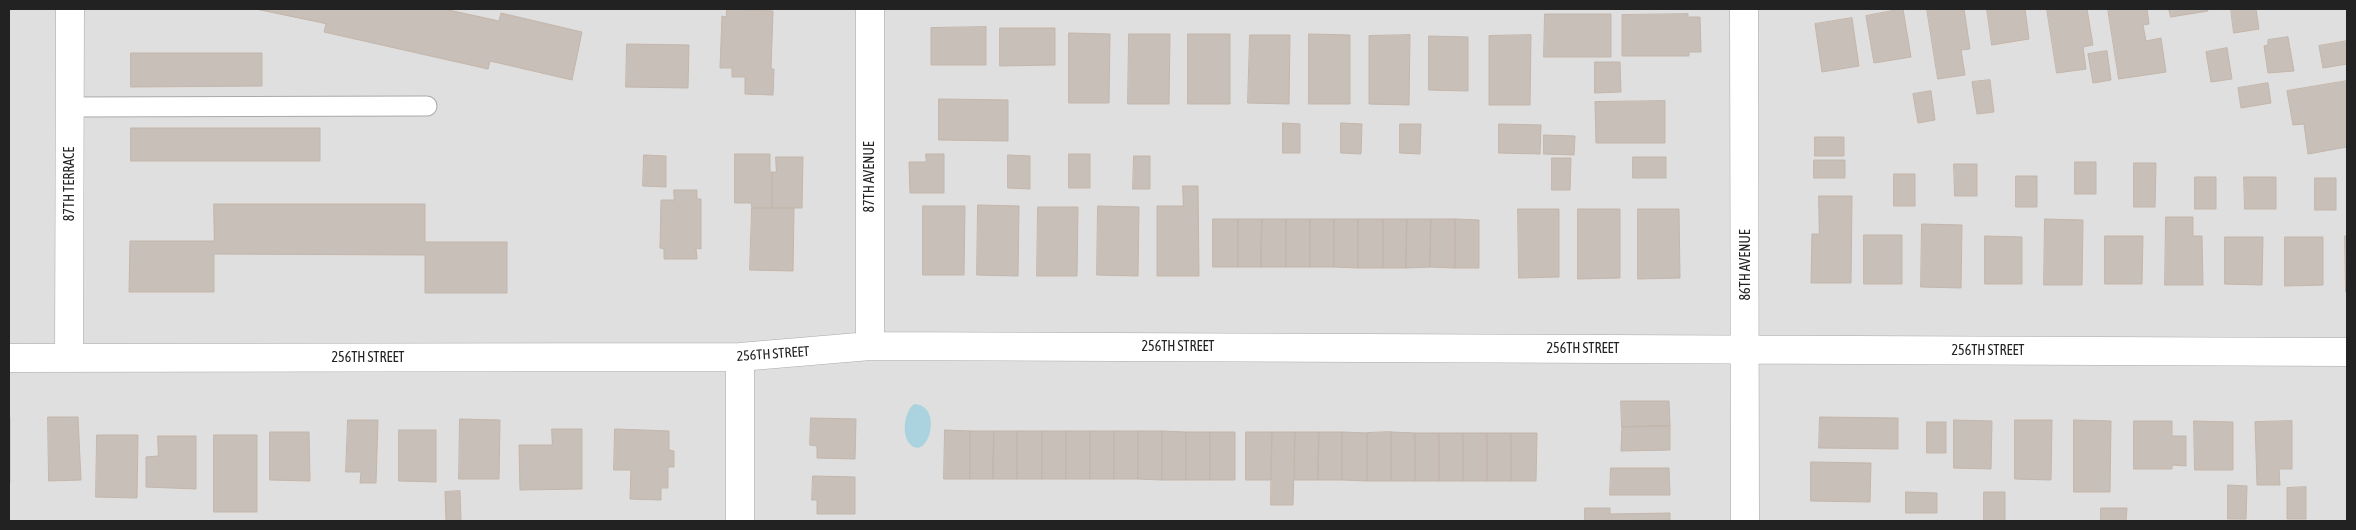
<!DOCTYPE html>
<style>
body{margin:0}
#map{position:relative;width:2356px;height:530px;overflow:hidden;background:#f2efe9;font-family:"Asap Condensed",sans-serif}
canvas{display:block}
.frame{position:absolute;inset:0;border:10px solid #222;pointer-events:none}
</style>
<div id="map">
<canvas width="2356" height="530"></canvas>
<div class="frame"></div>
</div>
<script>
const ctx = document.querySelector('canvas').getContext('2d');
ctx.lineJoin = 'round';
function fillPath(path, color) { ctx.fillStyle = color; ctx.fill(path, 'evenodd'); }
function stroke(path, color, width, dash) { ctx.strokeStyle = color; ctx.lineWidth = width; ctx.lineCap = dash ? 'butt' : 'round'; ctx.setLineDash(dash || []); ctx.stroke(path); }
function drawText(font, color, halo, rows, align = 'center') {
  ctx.font = font + ' "Asap Condensed",sans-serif'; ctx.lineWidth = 4; ctx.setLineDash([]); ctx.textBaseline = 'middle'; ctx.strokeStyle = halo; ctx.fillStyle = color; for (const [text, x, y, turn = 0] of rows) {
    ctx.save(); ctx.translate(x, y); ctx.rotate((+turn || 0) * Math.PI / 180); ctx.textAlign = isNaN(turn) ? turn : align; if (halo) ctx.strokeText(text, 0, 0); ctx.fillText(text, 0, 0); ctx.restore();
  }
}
const residential = new Path2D(`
 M 9,9 L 2347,9 L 2347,521 L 9,521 Z`);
const water = new Path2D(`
 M 914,404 C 945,405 927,465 909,443 C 901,433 905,411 914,404 Z`);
const building = new Path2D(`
 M 256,9 L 444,9 L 499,21 L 501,13 L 582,32 L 572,80 L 490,61 L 488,69 L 324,32 L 326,24 Z
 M 727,9 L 773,11 L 771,69 L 774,69 L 773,95 L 745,94 L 745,77 L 732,77 L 732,68 L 720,68 L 722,16 L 726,17 Z
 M 1903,9 L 1911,57 L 1874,63 L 1866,16 Z
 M 1927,9 L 1964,9 L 1970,49 L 1961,50 L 1965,75 L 1938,79 Z
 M 1987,9 L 2025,9 L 2029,39 L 1992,45 Z
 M 2047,9 L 2087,9 L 2093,45 L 2083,47 L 2086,69 L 2057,73 Z
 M 2108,9 L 2147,9 L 2149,24 L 2143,25 L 2146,41 L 2161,38 L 2166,72 L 2119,79 Z
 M 2169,9 L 2207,9 L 2208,11 L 2171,17 Z
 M 2231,9 L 2256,9 L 2259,29 L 2234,33 Z
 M 1545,14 L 1611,14 L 1611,57 L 1544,57 Z
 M 1688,14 L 1688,17 L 1700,17 L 1701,52 L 1689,52 L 1689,56 L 1622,56 L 1622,15 Z
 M 1852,18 L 1859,66 L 1822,72 L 1815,24 Z
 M 986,27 L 986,65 L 931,65 L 931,28 Z
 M 1000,28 L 1055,28 L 1055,65 L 1000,66 Z
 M 1069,33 L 1110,34 L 1109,103 L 1069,103 Z
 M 1129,34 L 1170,34 L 1169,104 L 1128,104 Z
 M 1188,34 L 1230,34 L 1230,104 L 1188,104 Z
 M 1309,34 L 1350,35 L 1350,104 L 1309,104 Z
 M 1250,35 L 1290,35 L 1289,104 L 1248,103 Z
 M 1410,35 L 1409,105 L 1369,104 L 1369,36 Z
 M 1531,35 L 1530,105 L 1489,105 L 1489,36 Z
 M 1429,36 L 1468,37 L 1468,91 L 1429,90 Z
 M 2288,37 L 2294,71 L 2268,73 L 2264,46 L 2268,45 L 2268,40 Z
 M 2347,41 L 2347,64 L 2323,68 L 2319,46 Z
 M 627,44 L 689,45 L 688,88 L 626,87 Z
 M 2227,48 L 2232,79 L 2211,82 L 2206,52 Z
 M 2107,51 L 2111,80 L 2093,83 L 2088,54 Z
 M 131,53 L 262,53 L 262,86 L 131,87 Z
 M 1595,62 L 1620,62 L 1621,92 L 1595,93 Z
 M 1990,80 L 1994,112 L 1977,114 L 1972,82 Z
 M 2347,81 L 2347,147 L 2308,154 L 2304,124 L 2293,125 L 2287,91 Z
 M 2268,83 L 2271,103 L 2241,108 L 2238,88 Z
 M 1931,91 L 1935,120 L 1918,123 L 1913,94 Z
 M 939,99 L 1008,100 L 1008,141 L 939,140 Z
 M 1665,101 L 1665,143 L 1596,143 L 1595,102 Z
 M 1283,123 L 1300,124 L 1300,153 L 1283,153 Z
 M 1341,123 L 1362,124 L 1361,154 L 1341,153 Z
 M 1400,124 L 1421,124 L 1420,154 L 1400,153 Z
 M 1499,124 L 1541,125 L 1540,154 L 1499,153 Z
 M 131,128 L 320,128 L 320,161 L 131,161 Z
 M 1544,135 L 1575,136 L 1574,155 L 1544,154 Z
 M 1815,137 L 1844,137 L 1844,156 L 1815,156 Z
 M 735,154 L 770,154 L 770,172 L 772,172 L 772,208 L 752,208 L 751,203 L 735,203 Z
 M 926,154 L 944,154 L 944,193 L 910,193 L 909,162 L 926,162 Z
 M 1069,154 L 1090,154 L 1090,188 L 1069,188 Z
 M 644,155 L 666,156 L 666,187 L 643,186 Z
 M 1008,155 L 1030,156 L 1030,189 L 1008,188 Z
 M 1134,156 L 1150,156 L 1150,189 L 1133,189 Z
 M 776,157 L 803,157 L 802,208 L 772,208 L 772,172 L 776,172 Z
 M 1633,157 L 1666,157 L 1666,178 L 1633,178 Z
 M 1552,158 L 1571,158 L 1570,190 L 1552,190 Z
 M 1814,160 L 1845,160 L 1845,178 L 1814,178 Z
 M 2075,162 L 2096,162 L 2096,194 L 2075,194 Z
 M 2134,163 L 2156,163 L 2155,207 L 2134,207 Z
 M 1954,164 L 1977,164 L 1977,196 L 1955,196 Z
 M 1894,174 L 1915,174 L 1915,206 L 1894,206 Z
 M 2016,176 L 2037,176 L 2037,207 L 2016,207 Z
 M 2195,177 L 2216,177 L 2216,209 L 2195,209 Z
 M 2244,177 L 2276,177 L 2276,209 L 2245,209 Z
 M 2315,178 L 2336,178 L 2336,210 L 2315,210 Z
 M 1183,186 L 1198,186 L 1199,276 L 1157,276 L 1157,206 L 1183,206 Z
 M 674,190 L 697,190 L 697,199 L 701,199 L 701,249 L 696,248 L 697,259 L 664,259 L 664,249 L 660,248 L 661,200 L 674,200 Z
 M 1819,196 L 1852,196 L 1851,283 L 1811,283 L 1812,234 L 1819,234 Z
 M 214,204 L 425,204 L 425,242 L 507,242 L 507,293 L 425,293 L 425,255 L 214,254 L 214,292 L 129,292 L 130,241 L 214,241 Z
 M 978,205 L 1019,206 L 1018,276 L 977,275 Z
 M 923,206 L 965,206 L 964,275 L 923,275 Z
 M 1098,206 L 1139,207 L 1138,276 L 1097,275 Z
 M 1038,207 L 1078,207 L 1077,276 L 1037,276 Z
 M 752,208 L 794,208 L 793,271 L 750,270 Z
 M 1518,209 L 1559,209 L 1559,277 L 1519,278 Z
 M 1578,209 L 1620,209 L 1620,278 L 1578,279 Z
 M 1638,209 L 1679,209 L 1680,278 L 1638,279 Z
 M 2166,217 L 2193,217 L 2193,236 L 2202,236 L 2203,285 L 2165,285 Z
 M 1213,219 L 1238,219 L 1238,267 L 1213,267 Z
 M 1238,219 L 1262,219 L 1261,267 L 1238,267 Z
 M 1262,219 L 1286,219 L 1286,267 L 1261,267 Z
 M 1286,219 L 1310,219 L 1310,267 L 1286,267 Z
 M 1310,219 L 1334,219 L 1334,267 L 1310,267 Z
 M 1334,219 L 1358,219 L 1358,268 L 1334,267 Z
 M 1358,219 L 1383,219 L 1383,268 L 1358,268 Z
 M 1383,219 L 1407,219 L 1406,268 L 1383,268 Z
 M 1407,219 L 1431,219 L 1430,267 L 1406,268 Z
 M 1431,219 L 1455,219 L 1455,268 L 1430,267 Z
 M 1455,219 L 1479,220 L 1479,268 L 1455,268 Z
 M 2045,219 L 2083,220 L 2082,285 L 2044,285 Z
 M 1922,224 L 1962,225 L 1961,288 L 1921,287 Z
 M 1864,235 L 1902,235 L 1902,284 L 1864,284 Z
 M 1985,236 L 2022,237 L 2022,284 L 1985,284 Z
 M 2105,236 L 2143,236 L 2142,284 L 2105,284 Z
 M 2345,236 L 2347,236 L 2347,292 L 2346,292 Z
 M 2225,237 L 2263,237 L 2262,285 L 2225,284 Z
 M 2285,237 L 2323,237 L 2323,285 L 2285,286 Z
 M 1621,401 L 1669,401 L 1670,426 L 1622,427 Z
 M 9,417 L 10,417 L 10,483 L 9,483 Z
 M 48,417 L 78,417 L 81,480 L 49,481 Z
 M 1820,417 L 1898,418 L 1898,449 L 1819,448 Z
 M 811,418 L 856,419 L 855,459 L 817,458 L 817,446 L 810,445 Z
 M 460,419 L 500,420 L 499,479 L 459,479 Z
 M 348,420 L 378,420 L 376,483 L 360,483 L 361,472 L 346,472 Z
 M 1954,420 L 1992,421 L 1991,469 L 1954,468 Z
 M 2015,420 L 2052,420 L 2051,480 L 2015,479 Z
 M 2074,420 L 2111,421 L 2110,492 L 2074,492 Z
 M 2134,421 L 2172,421 L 2172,436 L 2186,436 L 2186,466 L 2172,465 L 2172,469 L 2134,469 Z
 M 2194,421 L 2233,422 L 2233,470 L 2195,470 Z
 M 2292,421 L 2292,469 L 2279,469 L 2280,485 L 2257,485 L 2255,422 Z
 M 1927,422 L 1946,422 L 1946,453 L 1927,453 Z
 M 1670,426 L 1670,450 L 1621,451 L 1622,427 Z
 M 552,429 L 582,429 L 582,489 L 520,490 L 519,445 L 552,445 Z
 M 615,429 L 669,431 L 669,450 L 674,451 L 674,467 L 668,467 L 668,488 L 661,488 L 661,500 L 630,499 L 631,470 L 614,470 Z
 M 399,430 L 436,430 L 436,482 L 399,481 Z
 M 945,430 L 970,431 L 970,479 L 944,479 Z
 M 970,431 L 994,431 L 993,479 L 970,479 Z
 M 994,431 L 1017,431 L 1017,479 L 993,479 Z
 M 1017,431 L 1042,431 L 1042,479 L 1017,479 Z
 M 1042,431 L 1066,431 L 1066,479 L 1042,479 Z
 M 1066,431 L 1090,431 L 1090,479 L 1066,479 Z
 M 1090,431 L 1114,431 L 1114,479 L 1090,479 Z
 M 1114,431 L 1138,431 L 1138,479 L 1114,479 Z
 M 1138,431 L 1162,431 L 1162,480 L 1138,479 Z
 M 1162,431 L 1186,432 L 1186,480 L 1162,480 Z
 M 270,432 L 309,432 L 310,481 L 270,480 Z
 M 1186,432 L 1210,432 L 1210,480 L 1186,480 Z
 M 1210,432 L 1235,432 L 1235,480 L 1210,480 Z
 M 1246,432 L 1272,432 L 1271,480 L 1246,480 Z
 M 1272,432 L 1295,432 L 1293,505 L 1271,505 Z
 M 1295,432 L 1319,432 L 1318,480 L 1295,480 Z
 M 1319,432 L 1342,432 L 1342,480 L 1318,480 Z
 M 1342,432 L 1367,433 L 1367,481 L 1342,480 Z
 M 1391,432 L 1415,433 L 1415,481 L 1391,481 Z
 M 1391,432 L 1391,481 L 1367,481 L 1367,433 Z
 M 1415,433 L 1439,433 L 1439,481 L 1415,481 Z
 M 1439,433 L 1463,433 L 1463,481 L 1439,481 Z
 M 1463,433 L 1487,433 L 1487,481 L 1463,481 Z
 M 1487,433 L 1511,433 L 1511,481 L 1487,481 Z
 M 1511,433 L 1537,433 L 1536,481 L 1511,481 Z
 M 97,435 L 138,435 L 137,498 L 96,497 Z
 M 214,435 L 257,435 L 257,512 L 214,512 Z
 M 158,436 L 196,436 L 196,489 L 146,487 L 146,457 L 158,456 Z
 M 1811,462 L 1871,463 L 1870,502 L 1811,501 Z
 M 1611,468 L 1669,468 L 1670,495 L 1610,495 Z
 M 813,476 L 855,477 L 855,514 L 817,514 L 817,500 L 812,500 Z
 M 2228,485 L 2247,486 L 2246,519 L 2228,519 Z
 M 2306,487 L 2306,519 L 2287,519 L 2287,488 Z
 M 460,491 L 461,521 L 446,521 L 445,492 Z
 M 1906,492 L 1937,493 L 1937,513 L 1906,513 Z
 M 1984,492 L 2005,492 L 2005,521 L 1984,521 Z
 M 1585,508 L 1610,508 L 1610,514 L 1670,513 L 1670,521 L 1585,521 Z
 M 2101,508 L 2127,508 L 2126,521 L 2101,521 Z`);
const service = new Path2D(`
 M 70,107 L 427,106`);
const minor = new Path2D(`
 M 870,9 L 870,346
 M 1744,9 L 1745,521
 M 9,358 L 740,357 L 870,346 L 2347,352
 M 69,358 L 70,9
 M 740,521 L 740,357`);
const streetNames = [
 ["87TH AVENUE",870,177,-90],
 ["87TH TERRACE",70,184,-90],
 ["86TH AVENUE",1746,265,-90],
 ["256TH STREET",1178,347],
 ["256TH STREET",1583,349],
 ["256TH STREET",1988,351],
 ["256TH STREET",773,354,-4],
 ["256TH STREET",368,358]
];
fillPath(residential, '#e0dfdf');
fillPath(water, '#aad3df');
fillPath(building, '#c7bfb8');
stroke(building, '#c4b6ab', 1);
stroke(service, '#a9a9a9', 21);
stroke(minor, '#a9a9a9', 29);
stroke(service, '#fff', 19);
stroke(minor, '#fff', 28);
drawText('14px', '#222', '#fff', streetNames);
</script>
